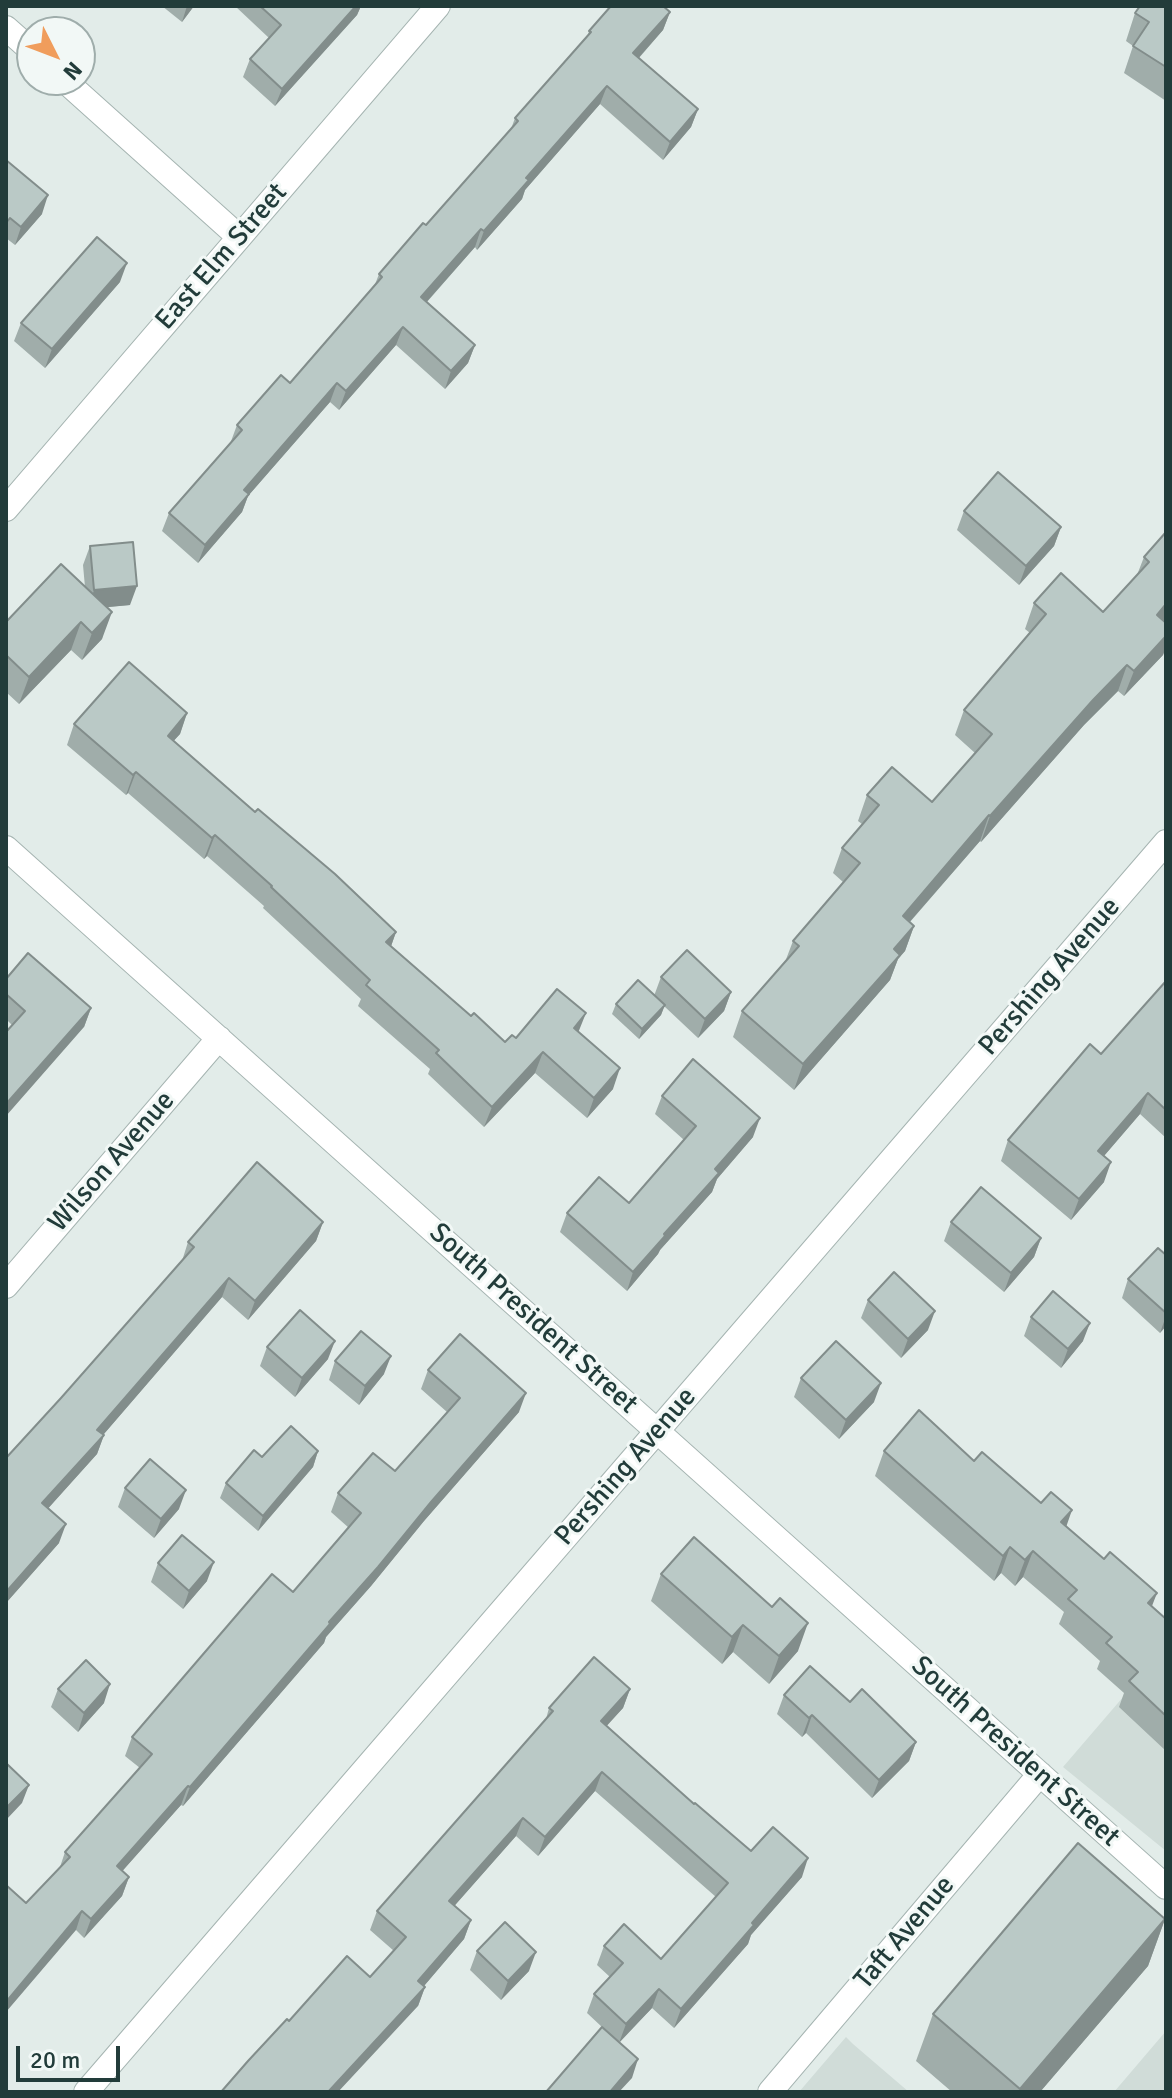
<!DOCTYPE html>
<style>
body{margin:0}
#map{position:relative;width:1172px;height:2098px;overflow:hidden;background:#e2ece9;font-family:Signika,sans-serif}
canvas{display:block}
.frame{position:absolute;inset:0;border:8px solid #223c3a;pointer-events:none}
.north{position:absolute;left:16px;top:16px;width:80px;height:80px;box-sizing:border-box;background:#f2f8f6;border:2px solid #9fadab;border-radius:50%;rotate:132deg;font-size:22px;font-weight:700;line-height:32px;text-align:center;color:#223c3a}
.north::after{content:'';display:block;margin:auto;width:28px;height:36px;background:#f09d5c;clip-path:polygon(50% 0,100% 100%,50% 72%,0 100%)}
.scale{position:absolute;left:16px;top:2046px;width:104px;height:36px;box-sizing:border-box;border:4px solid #223c3a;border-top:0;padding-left:10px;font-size:24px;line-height:28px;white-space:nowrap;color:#223c3a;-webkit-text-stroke:6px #f2f8f6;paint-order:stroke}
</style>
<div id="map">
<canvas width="1172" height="2098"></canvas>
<div class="frame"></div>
<div class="north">N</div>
<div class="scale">20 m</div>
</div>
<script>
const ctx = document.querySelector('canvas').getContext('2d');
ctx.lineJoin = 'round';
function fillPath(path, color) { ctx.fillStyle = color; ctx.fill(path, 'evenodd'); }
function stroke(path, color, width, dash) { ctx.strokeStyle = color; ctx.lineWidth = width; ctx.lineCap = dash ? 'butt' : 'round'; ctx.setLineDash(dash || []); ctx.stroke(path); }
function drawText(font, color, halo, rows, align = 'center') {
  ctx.font = font + ' Signika,sans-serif'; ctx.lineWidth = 6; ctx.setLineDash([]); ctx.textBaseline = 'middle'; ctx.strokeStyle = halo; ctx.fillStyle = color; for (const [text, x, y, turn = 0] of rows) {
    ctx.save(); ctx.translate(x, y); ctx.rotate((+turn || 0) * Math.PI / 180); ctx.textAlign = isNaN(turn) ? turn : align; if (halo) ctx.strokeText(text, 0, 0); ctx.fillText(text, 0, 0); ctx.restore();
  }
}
const built = new Path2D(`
 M 1166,1647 L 1166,1851 L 1063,1767 Z
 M 1166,2031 L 1166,2092 L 1114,2092 Z
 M 846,2037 L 853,2044 L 909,2092 L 799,2092 Z`);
const minor = new Path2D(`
 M 6,28 L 32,51
 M 64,80 L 239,237
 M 6,509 L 438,6
 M 6,848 L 1166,1887
 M 6,1286 L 219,1038
 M 86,2092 L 1166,842
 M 770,2092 L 1040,1774`);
const wall = new Path2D(`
 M 162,6 L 194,6 L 182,22 Z
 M 235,6 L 361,6 L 357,15 L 275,106 L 243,77 L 250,59 L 269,38 Z
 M 1166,6 L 1166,101 L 1124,73 L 1133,46 L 1126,41 L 1135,13 Z
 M 670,12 L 663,30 L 639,58 L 698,109 L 691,127 L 663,160 L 600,104 L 525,190 L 522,199 L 477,250 L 475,247 L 427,302 L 475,345 L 468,363 L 445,389 L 396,345 L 339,410 L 330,402 L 248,496 L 242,512 L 198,563 L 162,531 L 169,513 L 230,444 L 237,425 L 290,383 L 374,287 L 379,274 L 426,225 L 511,129 L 515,118 L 588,36 L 589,31 Z
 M 6,160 L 42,214 L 15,245 L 6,238 Z
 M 120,282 L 45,368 L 14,341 L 21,323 Z
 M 964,511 L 1061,527 L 1054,546 L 1019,585 L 957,530 Z
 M 1166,532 L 1164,622 L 1166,623 L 1166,647 L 1163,655 L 1124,696 L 1118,691 L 1084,725 L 981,842 L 980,841 L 910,922 L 914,926 L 905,951 L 898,959 L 890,980 L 794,1090 L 733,1037 L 742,1011 L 785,962 L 793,941 L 843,882 L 833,873 L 842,848 L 862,824 L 858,821 L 867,795 L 932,802 L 975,753 L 955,735 L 964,710 L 1030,633 L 1025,629 L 1034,603 L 1103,612 L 1137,575 L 1144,557 Z
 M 90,546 L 130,605 L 107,607 L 102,639 L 82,660 L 71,650 L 19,704 L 6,692 L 6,622 L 85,587 L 83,565 Z
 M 187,713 L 180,734 L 173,741 L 396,932 L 391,946 L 471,1016 L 505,1042 L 516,1038 L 579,1032 L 613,1089 L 587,1118 L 535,1073 L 484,1127 L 428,1074 L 430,1069 L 358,1006 L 361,999 L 263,908 L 264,906 L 207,856 L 204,859 L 128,793 L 126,795 L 67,745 L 74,724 Z
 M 661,977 L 731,992 L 724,1011 L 698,1038 L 664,1006 L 661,1015 L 639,1039 L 612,1014 L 616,1004 L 654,996 Z
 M 6,979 L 91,1008 L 84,1027 L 12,1025 L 6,1019 Z
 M 1166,981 L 1166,1138 L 1140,1114 L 1104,1156 L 1104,1182 L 1071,1220 L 1001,1161 L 1008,1140 L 1101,1054 Z
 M 662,1096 L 753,1137 L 717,1179 L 712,1192 L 660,1250 L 658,1254 L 627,1291 L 560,1232 L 567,1213 L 629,1203 L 684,1140 L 655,1114 Z
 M 323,1222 L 316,1241 L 248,1320 L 222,1297 L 103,1435 L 104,1435 L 97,1454 L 48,1508 L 59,1543 L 6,1603 L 61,1398 L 182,1261 L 188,1242 Z
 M 951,1222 L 1041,1238 L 1034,1257 L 1004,1292 L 944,1241 Z
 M 1166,1255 L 1166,1326 L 1160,1333 L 1122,1298 L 1128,1279 Z
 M 868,1300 L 928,1330 L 901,1358 L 861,1318 Z
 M 1031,1317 L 1083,1341 L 1061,1368 L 1024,1336 Z
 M 267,1347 L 328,1359 L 295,1397 L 260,1366 Z
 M 335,1361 L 384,1374 L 359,1405 L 329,1380 Z
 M 428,1370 L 519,1412 L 424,1521 L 371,1586 L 326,1637 L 324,1643 L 183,1806 L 181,1805 L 122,1871 L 129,1877 L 122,1896 L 84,1938 L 76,1930 L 26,1903 L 60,1867 L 65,1852 L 140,1768 L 125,1756 L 132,1737 L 293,1592 L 349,1528 L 331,1512 L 338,1493 L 395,1471 L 447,1412 L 421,1389 Z
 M 801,1378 L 874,1402 L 839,1439 L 794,1397 Z
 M 318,1451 L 313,1467 L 258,1531 L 220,1498 L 226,1483 L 262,1457 Z
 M 884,1451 L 974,1461 L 1066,1526 L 1166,1619 L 1166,1751 L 1119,1707 L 1124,1693 L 1097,1669 L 1100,1661 L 1059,1624 L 1064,1612 L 1023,1577 L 1015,1586 L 1001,1573 L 994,1581 L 875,1476 Z
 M 125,1488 L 179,1509 L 154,1538 L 118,1507 Z
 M 158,1563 L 207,1581 L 183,1609 L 151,1582 Z
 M 661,1574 L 772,1607 L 798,1651 L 769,1684 L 733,1652 L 722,1664 L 651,1601 Z
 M 58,1689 L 104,1703 L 78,1732 L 51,1707 Z
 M 630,1689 L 623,1708 L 606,1726 L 694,1804 L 751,1851 L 802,1877 L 751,1935 L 748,1944 L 674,2028 L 652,2008 L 619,2042 L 632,2078 L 602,2027 L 587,2013 L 594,1994 L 610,1977 L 597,1965 L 604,1946 L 661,1959 L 716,1897 L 595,1791 L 538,1856 L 516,1836 L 454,1906 L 471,1920 L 464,1939 L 424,1986 L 425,1987 L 418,2006 L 289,2021 L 370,1977 L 394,1951 L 370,1930 L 377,1911 L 546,1719 L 549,1708 Z
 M 784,1695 L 916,1742 L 909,1761 L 872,1798 L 806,1733 L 802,1737 L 777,1714 Z
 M 1165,1919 L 1148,1966 L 1040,2092 L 952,2092 L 916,2061 L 933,2014 Z
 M 477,1951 L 529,1971 L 501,2000 L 470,1970 Z`);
const shadedWall = new Path2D(`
 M 187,6 L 194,6 L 182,22 Z
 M 356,6 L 361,6 L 357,15 L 275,106 L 282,89 Z
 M 670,12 L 663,30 L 627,71 L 633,53 Z
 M 607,86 L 600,104 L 525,190 L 522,199 L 477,250 L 484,231 L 526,178 Z
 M 698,109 L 691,127 L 663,160 L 670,142 Z
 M 48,195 L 42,214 L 15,245 L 21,227 Z
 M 481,229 L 475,247 L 415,315 L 421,297 Z
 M 127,263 L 120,282 L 45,368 L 52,349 Z
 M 403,327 L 396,345 L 339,410 L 346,391 Z
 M 475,345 L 468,363 L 445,389 L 451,371 Z
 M 337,383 L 330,402 L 248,496 L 242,512 L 198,563 L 205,545 L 244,490 Z
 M 1061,527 L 1054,546 L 1019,585 L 1026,566 Z
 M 137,586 L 130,605 L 88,609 L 94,590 Z
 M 1166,604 L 1166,619 L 1148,640 L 1157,615 Z
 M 112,612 L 102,639 L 82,660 L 92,633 Z
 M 81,622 L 71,650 L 19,704 L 29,677 Z
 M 1166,636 L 1166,647 L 1163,655 L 1124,696 L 1134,671 Z
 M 1127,665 L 1118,691 L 1084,725 L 981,842 L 990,816 L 1093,700 Z
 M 187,713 L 180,734 L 160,756 L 168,736 Z
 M 136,772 L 128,793 L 126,795 L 133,775 Z
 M 989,815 L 980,841 L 893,941 L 903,916 Z
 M 215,835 L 207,856 L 204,859 L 212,838 Z
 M 914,926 L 905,951 L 898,959 L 890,980 L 794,1090 L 803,1064 L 894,949 Z
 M 396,932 L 389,952 L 386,942 Z
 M 731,992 L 724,1011 L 698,1038 L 705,1019 Z
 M 665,1005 L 661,1015 L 639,1039 L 642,1029 Z
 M 91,1008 L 84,1027 L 6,1116 L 6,1104 Z
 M 586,1013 L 578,1033 L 574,1028 Z
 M 543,1052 L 535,1073 L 484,1127 L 492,1107 Z
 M 620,1068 L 613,1089 L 587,1118 L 594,1098 Z
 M 1148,1093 L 1140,1114 L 1091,1171 L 1098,1151 Z
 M 760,1118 L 753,1137 L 717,1179 L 712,1192 L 660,1250 L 658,1254 L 627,1291 L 633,1272 L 715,1169 Z
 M 1111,1162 L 1104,1182 L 1071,1220 L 1079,1199 Z
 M 323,1222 L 316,1241 L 248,1320 L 255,1301 Z
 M 1041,1238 L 1034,1257 L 1004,1292 L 1011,1273 Z
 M 229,1278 L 222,1297 L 91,1449 L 97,1430 Z
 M 935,1311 L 928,1330 L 901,1358 L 908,1339 Z
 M 1166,1316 L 1166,1326 L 1160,1333 Z
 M 1090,1323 L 1083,1341 L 1061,1368 L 1068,1349 Z
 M 335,1341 L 328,1359 L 295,1397 L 302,1378 Z
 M 391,1356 L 384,1374 L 359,1405 L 365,1386 Z
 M 881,1383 L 874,1402 L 839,1439 L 846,1420 Z
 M 526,1393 L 519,1412 L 424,1521 L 371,1586 L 326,1637 L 324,1643 L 183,1806 L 190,1787 L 431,1502 Z
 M 104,1435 L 97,1454 L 36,1522 L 42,1503 Z
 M 318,1451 L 313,1467 L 258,1531 L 263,1516 Z
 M 186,1490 L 179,1509 L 154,1538 L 161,1519 Z
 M 1072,1510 L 1063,1536 L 1061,1522 Z
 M 66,1524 L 59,1543 L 6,1603 L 6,1592 Z
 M 1010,1547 L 1001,1573 L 994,1581 L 1003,1556 Z
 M 1033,1551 L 1023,1577 L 1015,1586 L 1025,1560 Z
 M 214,1562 L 207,1581 L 183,1609 L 189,1591 Z
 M 1157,1593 L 1147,1619 L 1148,1603 Z
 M 808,1623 L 798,1651 L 769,1684 L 779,1656 Z
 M 743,1625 L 733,1652 L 722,1664 L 732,1637 Z
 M 110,1684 L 104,1703 L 78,1732 L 84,1713 Z
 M 630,1689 L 623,1708 L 594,1740 L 601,1721 Z
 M 812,1715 L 806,1733 L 802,1737 L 809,1718 Z
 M 916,1742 L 909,1761 L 872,1798 L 879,1780 Z
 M 602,1772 L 595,1791 L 538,1856 L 545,1837 Z
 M 29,1785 L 22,1803 L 6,1820 L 6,1808 Z
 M 188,1786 L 181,1805 L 110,1885 L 117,1866 Z
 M 523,1818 L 516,1836 L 442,1920 L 449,1901 Z
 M 808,1858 L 802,1877 L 751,1935 L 748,1944 L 674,2028 L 681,2009 L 752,1923 Z
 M 129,1877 L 122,1896 L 84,1938 L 91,1919 Z
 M 82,1911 L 76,1930 L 6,2012 L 6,2002 Z
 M 1165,1919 L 1148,1966 L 1040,2092 L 1019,2092 L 1020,2089 Z
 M 471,1920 L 464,1939 L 412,2000 L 418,1981 Z
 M 536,1952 L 529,1971 L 501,2000 L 508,1981 Z
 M 425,1987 L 418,2006 L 338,2092 L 328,2092 Z
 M 659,1989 L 652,2008 L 619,2043 L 626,2024 Z
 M 638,2059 L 632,2078 L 619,2092 L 610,2092 Z`);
const building = new Path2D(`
 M 260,6 L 356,6 L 282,89 L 250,59 L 281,25 Z
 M 611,6 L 663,6 L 670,12 L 633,53 L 698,109 L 670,142 L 607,86 L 526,178 L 529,180 L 484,231 L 481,229 L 421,297 L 475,345 L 451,371 L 403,327 L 346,391 L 337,383 L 244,490 L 249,494 L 205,545 L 169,513 L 242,430 L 237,425 L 281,375 L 290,383 L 382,277 L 379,274 L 423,223 L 426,225 L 518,121 L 515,118 L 591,32 L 589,31 Z
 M 1140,6 L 1166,6 L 1166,67 L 1133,46 L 1149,22 L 1135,13 Z
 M 6,160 L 48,195 L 21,227 L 10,218 L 6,223 Z
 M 97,237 L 127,263 L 52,349 L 21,323 Z
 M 998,472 L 1061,527 L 1026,566 L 964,511 Z
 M 1166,532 L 1166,604 L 1157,615 L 1166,623 L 1166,636 L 1134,671 L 1127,665 L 1093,700 L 990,816 L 989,815 L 903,916 L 914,926 L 894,949 L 900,955 L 803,1064 L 742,1011 L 799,946 L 793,941 L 860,863 L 842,848 L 879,805 L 867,795 L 892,767 L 932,802 L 992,734 L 964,710 L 1046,614 L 1034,603 L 1061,573 L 1103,612 L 1149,562 L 1144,557 Z
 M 133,542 L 137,586 L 94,590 L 90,546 Z
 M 61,564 L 112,612 L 92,633 L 81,622 L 29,677 L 6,655 L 6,622 Z
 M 129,662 L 187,713 L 168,736 L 255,812 L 258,809 L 335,874 L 396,932 L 386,942 L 471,1016 L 474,1013 L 505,1042 L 512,1035 L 516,1038 L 557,989 L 586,1013 L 574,1028 L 620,1068 L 594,1098 L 543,1052 L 492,1107 L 436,1053 L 439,1050 L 366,985 L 370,980 L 271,887 L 272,886 L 215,835 L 212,838 L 136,772 L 133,775 L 74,724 Z
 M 687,950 L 731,992 L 705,1019 L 661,977 Z
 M 28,953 L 91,1008 L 6,1104 L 6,1032 L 25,1011 L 6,994 L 6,979 Z
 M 638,980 L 665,1005 L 642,1029 L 616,1004 Z
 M 1166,981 L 1166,1110 L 1148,1093 L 1098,1151 L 1111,1162 L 1079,1199 L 1008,1140 L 1090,1044 L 1101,1054 Z
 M 693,1059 L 760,1118 L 715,1169 L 719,1173 L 664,1234 L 665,1236 L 633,1272 L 567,1213 L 599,1177 L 629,1203 L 696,1126 L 662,1096 Z
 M 257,1162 L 323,1222 L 255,1301 L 229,1278 L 97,1430 L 104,1435 L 42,1503 L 66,1524 L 6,1592 L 6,1458 L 61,1398 L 194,1247 L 188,1242 Z
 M 981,1187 L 1041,1238 L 1011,1273 L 951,1222 Z
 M 1158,1248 L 1166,1255 L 1166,1313 L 1128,1279 Z
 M 894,1272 L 935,1311 L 908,1339 L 868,1300 Z
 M 1053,1291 L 1090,1323 L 1068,1349 L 1031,1317 Z
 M 300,1310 L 335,1341 L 302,1378 L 267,1347 Z
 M 361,1331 L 391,1356 L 365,1386 L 335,1361 Z
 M 460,1334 L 526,1393 L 431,1502 L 378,1567 L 329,1622 L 330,1624 L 190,1787 L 188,1786 L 117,1866 L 129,1877 L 91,1919 L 82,1911 L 6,2002 L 6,1885 L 26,1903 L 70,1857 L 65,1852 L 152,1754 L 132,1737 L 272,1574 L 293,1592 L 361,1513 L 338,1493 L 373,1453 L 395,1471 L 460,1398 L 428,1370 Z
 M 836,1341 L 881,1383 L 846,1420 L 801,1378 Z
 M 919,1410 L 974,1461 L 982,1452 L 1041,1503 L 1051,1492 L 1072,1510 L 1061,1522 L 1104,1559 L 1110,1552 L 1157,1593 L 1148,1603 L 1166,1619 L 1166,1716 L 1129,1681 L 1138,1672 L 1106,1643 L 1112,1637 L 1068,1599 L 1077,1590 L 1033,1551 L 1025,1560 L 1010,1547 L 1003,1556 L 884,1451 Z
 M 291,1426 L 318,1451 L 263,1516 L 226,1483 L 254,1450 L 262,1457 Z
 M 150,1459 L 186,1490 L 161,1519 L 125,1488 Z
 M 182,1535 L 214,1562 L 189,1591 L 158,1563 Z
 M 694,1537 L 772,1607 L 780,1598 L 808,1623 L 779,1656 L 743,1625 L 732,1637 L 661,1574 Z
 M 594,1657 L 630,1689 L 601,1721 L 694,1804 L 695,1803 L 751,1851 L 773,1827 L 808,1858 L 752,1923 L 754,1925 L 681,2009 L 659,1989 L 626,2024 L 594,1994 L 623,1963 L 604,1946 L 624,1924 L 661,1959 L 728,1883 L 602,1772 L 545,1837 L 523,1818 L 449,1901 L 471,1920 L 418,1981 L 425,1987 L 328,2092 L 221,2092 L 248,2061 L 287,2019 L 289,2021 L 347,1956 L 370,1977 L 406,1937 L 377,1911 L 553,1711 L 549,1708 Z
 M 86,1660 L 110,1684 L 84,1713 L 58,1689 Z
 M 810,1666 L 850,1702 L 862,1689 L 916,1742 L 879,1780 L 812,1715 L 809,1718 L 784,1695 Z
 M 6,1763 L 29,1785 L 6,1808 Z
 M 1078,1843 L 1165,1919 L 1020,2089 L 933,2014 Z
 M 505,1922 L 536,1952 L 508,1981 L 477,1951 Z
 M 602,2027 L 638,2059 L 610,2092 L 546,2092 Z`);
const streetNames = [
 ["East Elm Street",222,257,-49],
 ["Pershing Avenue",1050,977,-49],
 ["Wilson Avenue",112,1162,-49],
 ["South President Street",533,1319,42],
 ["Pershing Avenue",626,1467,-49],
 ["South President Street",1015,1752,42],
 ["Taft Avenue",905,1933,-50]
];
fillPath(built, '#d0dcd8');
stroke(minor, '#a5b4b1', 26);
stroke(minor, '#fff', 24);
fillPath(wall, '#a0adaa');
fillPath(shadedWall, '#828d8b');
fillPath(building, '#bac9c6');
stroke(building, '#828d8b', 2);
drawText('28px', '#223c3a', '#f2f8f6', streetNames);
</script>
